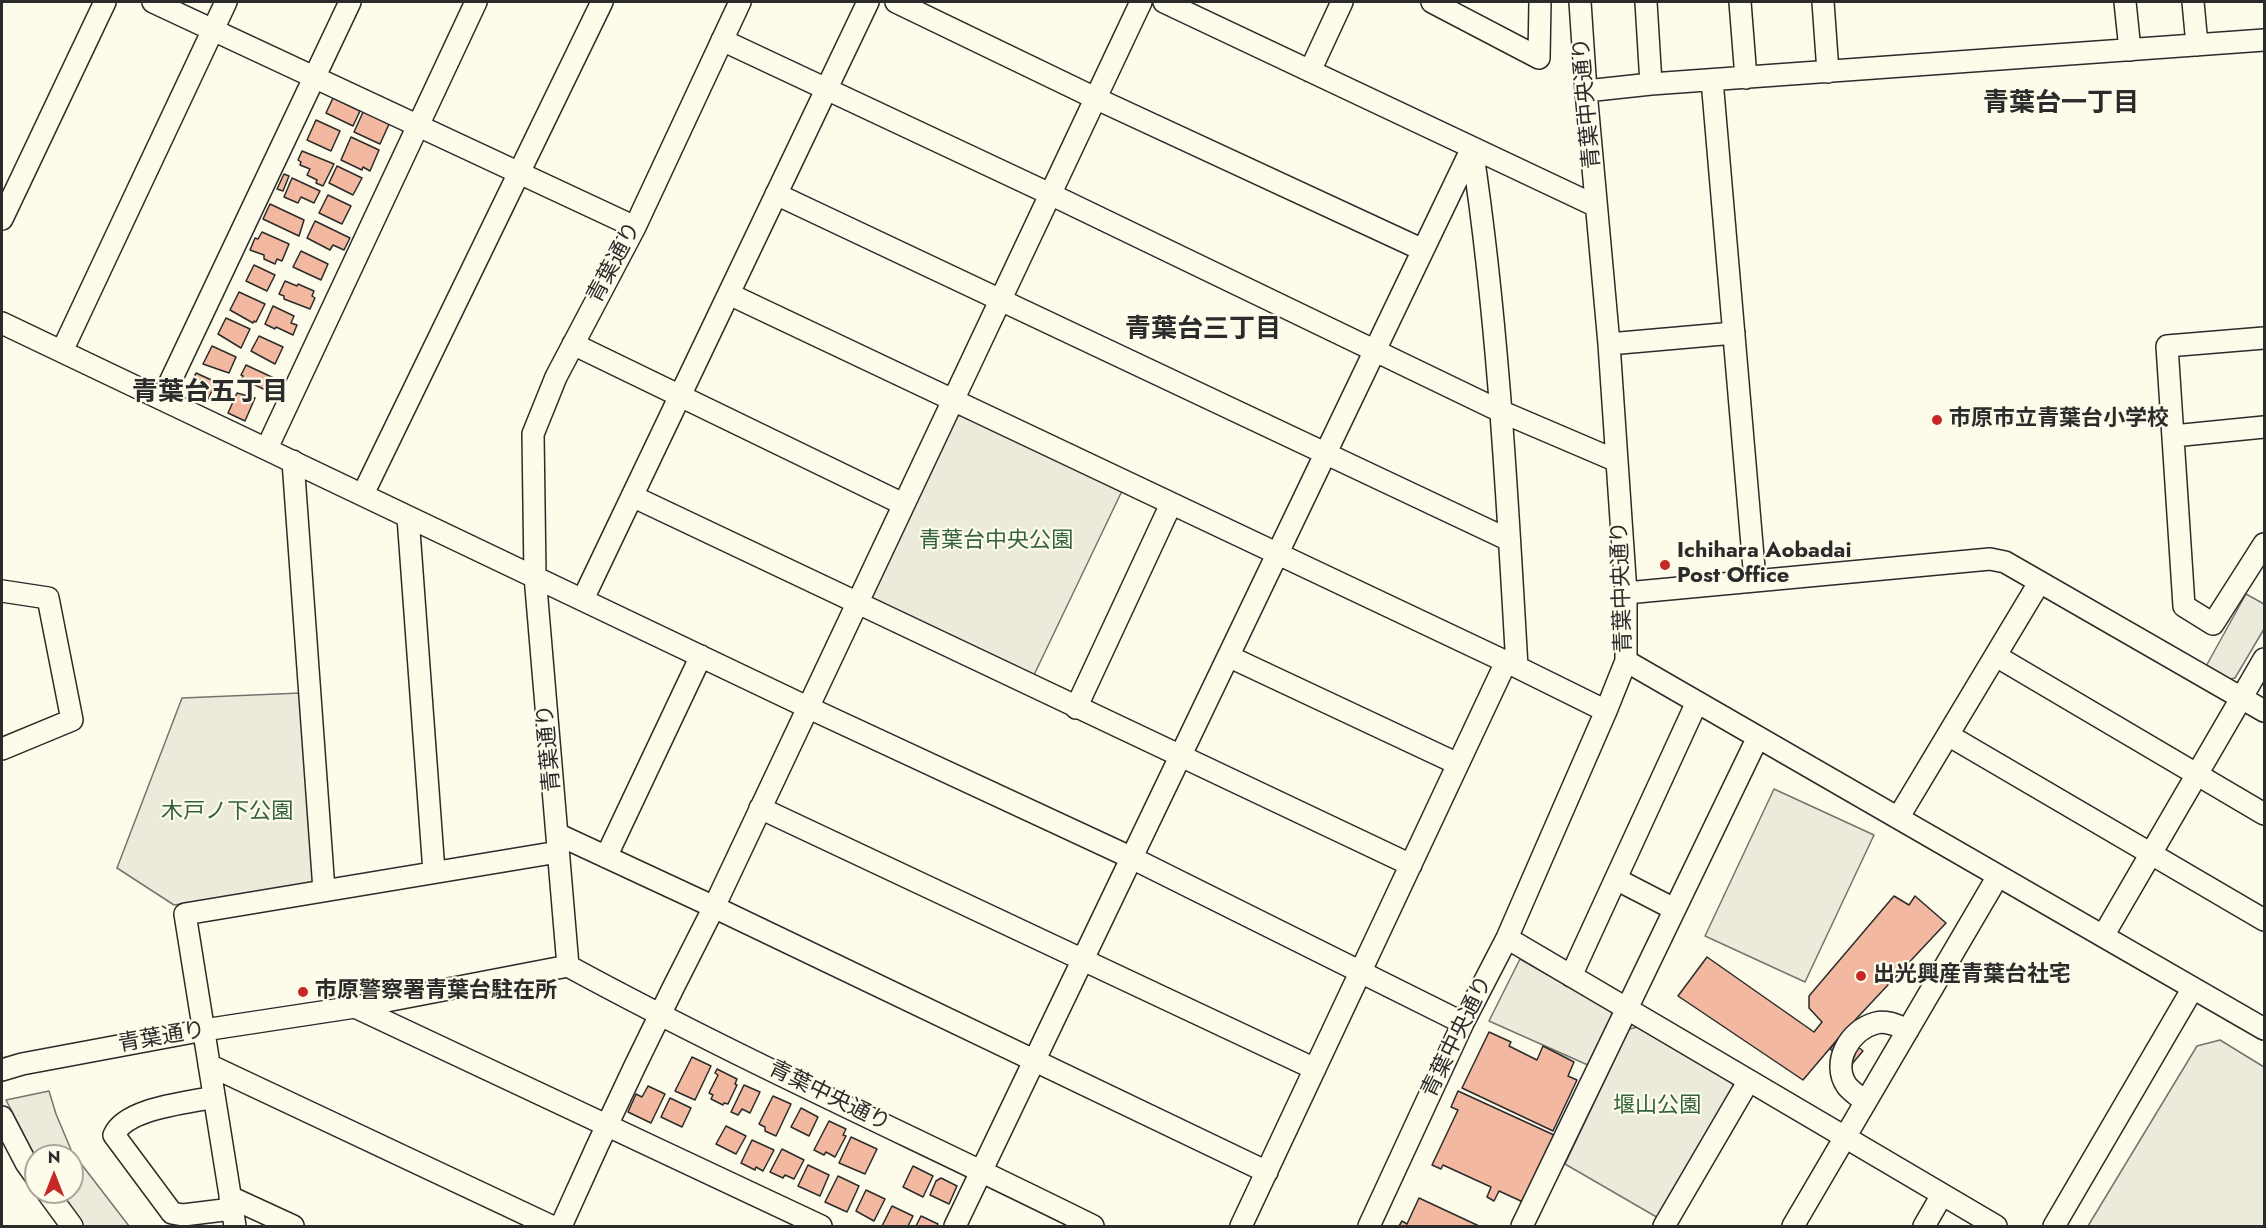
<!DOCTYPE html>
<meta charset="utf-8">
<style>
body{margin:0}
#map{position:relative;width:2266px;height:1228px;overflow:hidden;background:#fdfbea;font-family:Jost,sans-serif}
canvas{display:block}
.frame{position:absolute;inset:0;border:3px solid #2b2b2b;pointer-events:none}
.north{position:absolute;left:24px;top:1144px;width:60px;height:60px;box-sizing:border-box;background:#fdfbea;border:2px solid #a9a89e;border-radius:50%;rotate:0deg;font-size:16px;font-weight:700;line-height:24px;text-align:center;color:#2b2b2b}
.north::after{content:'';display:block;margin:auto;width:21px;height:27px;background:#c62828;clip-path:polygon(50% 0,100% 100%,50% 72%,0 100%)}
</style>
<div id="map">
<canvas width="2266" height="1228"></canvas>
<div class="frame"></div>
<div class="north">N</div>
</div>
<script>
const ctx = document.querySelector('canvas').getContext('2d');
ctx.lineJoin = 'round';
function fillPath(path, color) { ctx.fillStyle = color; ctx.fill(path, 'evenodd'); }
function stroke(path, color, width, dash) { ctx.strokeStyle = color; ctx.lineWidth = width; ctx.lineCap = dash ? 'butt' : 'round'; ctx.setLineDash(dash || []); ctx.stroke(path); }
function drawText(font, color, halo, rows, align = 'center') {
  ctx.font = font + ' Jost,"Noto Sans JP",sans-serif'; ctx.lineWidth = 4.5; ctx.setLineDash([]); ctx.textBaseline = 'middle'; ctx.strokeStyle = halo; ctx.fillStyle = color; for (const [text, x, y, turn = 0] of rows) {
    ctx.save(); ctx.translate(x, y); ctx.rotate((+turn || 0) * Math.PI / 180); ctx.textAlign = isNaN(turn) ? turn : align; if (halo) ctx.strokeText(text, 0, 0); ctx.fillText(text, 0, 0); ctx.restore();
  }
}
const green = new Path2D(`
 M 962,415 L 1122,491 L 1033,677 L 874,604 L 870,593 L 954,417 Z
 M 301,693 L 316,875 L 311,886 L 174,905 L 117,868 L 182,698 Z
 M 1638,1027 L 1732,1081 L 1734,1092 L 1660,1219 L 1565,1164 L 1629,1029 Z
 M 49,1091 L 56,1114 L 72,1152 L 129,1226 L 80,1226 L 57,1192 L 72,1192 L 72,1156 L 36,1156 L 36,1158 L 6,1100 Z`);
const parking = new Path2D(`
 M 2246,594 L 2264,604 L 2264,629 L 2235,678 L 2225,680 L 2205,668 Z
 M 1774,789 L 1874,835 L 1805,982 L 1705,936 Z
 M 1520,959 L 1611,1011 L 1613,1018 L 1590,1066 L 1489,1021 Z
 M 2220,1040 L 2264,1067 L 2264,1226 L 2088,1226 L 2197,1046 Z`);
const building = new Path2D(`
 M 333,98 L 360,111 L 353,126 L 326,113 Z
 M 364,110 L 390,122 L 380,144 L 354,132 Z
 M 316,120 L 340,131 L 331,151 L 307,140 Z
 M 351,137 L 379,150 L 370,171 L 363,167 L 362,170 L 341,160 Z
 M 302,151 L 334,164 L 323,186 L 316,183 L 317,180 L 307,175 L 310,169 L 300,165 L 301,162 L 298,160 Z
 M 337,166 L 362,178 L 353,195 L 329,183 Z
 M 284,174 L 289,176 L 283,191 L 277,189 Z
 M 292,178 L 320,191 L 314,203 L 301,197 L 298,203 L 284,197 Z
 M 328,195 L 351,206 L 342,224 L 319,213 Z
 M 270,204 L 304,220 L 299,236 L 263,219 Z
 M 315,221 L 350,238 L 344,250 L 333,245 L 330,250 L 307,238 Z
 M 262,232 L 289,244 L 282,261 L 277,259 L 275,264 L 264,259 L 264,255 L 250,250 L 255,238 L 258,239 Z
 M 301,251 L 328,264 L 321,280 L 293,267 Z
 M 254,265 L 275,275 L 267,291 L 246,281 Z
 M 285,281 L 297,286 L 298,284 L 314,291 L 312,296 L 315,298 L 310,309 L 284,299 L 284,296 L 279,294 Z
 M 239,292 L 265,304 L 256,322 L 254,321 L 253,323 L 230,310 Z
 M 273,306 L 294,316 L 291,323 L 297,325 L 293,335 L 276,327 L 275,329 L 265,324 Z
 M 226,318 L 250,329 L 241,348 L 218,334 Z
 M 259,336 L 283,347 L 275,364 L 251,351 Z
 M 212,346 L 236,357 L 229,373 L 203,364 Z
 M 246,365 L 276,379 L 270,392 L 242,379 L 243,376 L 241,375 Z
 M 196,373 L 216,382 L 208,399 L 188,390 Z
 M 237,393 L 255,398 L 245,421 L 228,413 Z
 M 1894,896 L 1909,905 L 1915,896 L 1946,923 L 1842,1034 L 1803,1080 L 1678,996 L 1707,957 L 1814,1032 L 1822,1022 L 1809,1008 L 1809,996 Z
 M 1489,1032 L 1511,1042 L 1509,1046 L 1537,1060 L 1543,1046 L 1574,1062 L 1568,1076 L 1577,1080 L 1553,1131 L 1462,1088 Z
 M 1842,1034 L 1863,1051 L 1851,1065 L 1830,1049 Z
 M 692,1057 L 711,1066 L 695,1100 L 675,1091 Z
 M 717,1069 L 737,1079 L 735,1084 L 737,1085 L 728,1104 L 724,1103 L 723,1105 L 711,1099 L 713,1095 L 709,1093 L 718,1075 L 715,1073 Z
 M 744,1085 L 760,1092 L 750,1113 L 742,1109 L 738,1115 L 731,1112 Z
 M 648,1086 L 665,1094 L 651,1123 L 628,1112 L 636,1094 L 642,1097 Z
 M 1458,1091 L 1554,1135 L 1523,1202 L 1499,1191 L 1494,1201 L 1487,1197 L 1491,1187 L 1443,1165 L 1441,1169 L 1432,1165 L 1458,1110 L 1451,1107 Z
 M 773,1096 L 791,1104 L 776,1136 L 765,1131 L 765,1127 L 759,1124 Z
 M 670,1098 L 691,1108 L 682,1127 L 661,1117 Z
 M 801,1108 L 818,1117 L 809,1136 L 791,1127 Z
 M 829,1121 L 846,1129 L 843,1135 L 846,1136 L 835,1157 L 826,1152 L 824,1155 L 814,1150 Z
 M 726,1126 L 746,1136 L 736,1154 L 716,1144 Z
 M 851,1137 L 877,1149 L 865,1174 L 839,1163 Z
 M 752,1140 L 774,1150 L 763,1171 L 756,1167 L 755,1170 L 741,1163 Z
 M 782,1149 L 804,1160 L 794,1179 L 785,1175 L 783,1178 L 770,1172 Z
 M 808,1165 L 829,1175 L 820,1196 L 798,1186 Z
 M 913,1166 L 933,1176 L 923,1197 L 903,1187 Z
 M 838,1176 L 859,1186 L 847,1212 L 825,1202 Z
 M 941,1178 L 957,1186 L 949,1204 L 930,1195 L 936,1181 Z
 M 866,1190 L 885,1199 L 874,1221 L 856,1211 Z
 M 1419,1198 L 1479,1226 L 1399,1226 L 1402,1221 L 1407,1224 Z
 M 892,1206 L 913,1216 L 908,1226 L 882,1226 Z
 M 921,1216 L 938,1224 L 937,1226 L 916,1226 Z`);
const minor = new Path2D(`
 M 153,2 L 635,227
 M 896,2 L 1095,98 L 1423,250
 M 1164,2 L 1596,206
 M 1432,2 L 1539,58 L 1540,2
 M 1646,2 L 1651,84
 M 1740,2 L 1746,78
 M 1823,2 L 1828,72
 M 2125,2 L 2130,50
 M 2193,2 L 2197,45
 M 722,40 L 1050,194 L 1500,411 L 1617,461
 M 1310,71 L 1342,2
 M 1712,80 L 1755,580
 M 1586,91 L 1651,84 L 2264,40
 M 1472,148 C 1498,319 1507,494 1517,667
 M 776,194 L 1509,540
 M 2,219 L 105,2
 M 729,294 L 1517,667 L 1606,711
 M 2,323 L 807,707 L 1132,858 L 1463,1023
 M 2264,338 L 2167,346 L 2184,606 L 2213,624 L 2264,544
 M 573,344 L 903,504
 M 1609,344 L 1734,333
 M 62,351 L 226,2
 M 162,399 L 350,2
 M 2173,436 L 2264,427
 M 267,448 L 476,2
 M 293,461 L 324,890
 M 363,494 L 602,2
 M 632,496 L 1411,865
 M 408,517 L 434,872
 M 2,591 L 48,598 L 72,720 L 2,749
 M 1626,593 L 1990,559 L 2005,562 L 2264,711
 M 583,599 L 868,2
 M 1996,656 L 2264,814
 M 1230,657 L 1458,764
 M 1626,661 L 2264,1029
 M 1076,708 L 1171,504
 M 1948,735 L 2264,920
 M 760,808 L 1315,1069
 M 1898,818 L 2039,583
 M 557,834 L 714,907 L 1267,1172
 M 606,857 L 701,656
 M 1616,879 L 1674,909
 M 2103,936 L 2264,659
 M 1507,938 L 1996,1226
 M 568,966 L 535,576 L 533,434 L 556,377 L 635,227 L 740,2
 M 568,966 C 739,1059 918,1139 1093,1226
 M 1571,976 L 1697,702
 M 355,1007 L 821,1226
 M 209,1065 L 551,1226
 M 2,1070 L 22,1064 L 204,1030 L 355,1007 L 568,966
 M 214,1097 C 187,1103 126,1108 114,1135 L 172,1213 L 183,1215 L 232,1209
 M 1865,1102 C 1860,1097 1852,1092 1847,1086 C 1831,1063 1849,1030 1876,1023 C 1887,1020 1898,1026 1908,1030
 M 2,1117 L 26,1163 L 36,1177
 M 47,1192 L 72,1226
 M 230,1197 L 293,1226
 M 235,1226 L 185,914 L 558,852
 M 561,1226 C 609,1118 660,1012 714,907 L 1141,2
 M 955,1226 L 1472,148
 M 1241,1226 L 1506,662
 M 1369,1226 L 1463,1023 L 1507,938 L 1606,711 L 1626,661 L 1626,593 L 1609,344 L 1586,91 L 1580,2
 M 1522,1226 L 1758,737
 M 1664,1226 L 1748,1082
 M 1793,1226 L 1998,876
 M 1924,1226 L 1942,1195
 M 2054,1226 L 2193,988`);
const markers = [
 [1937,420,6,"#c62828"],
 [1665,565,6,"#c62828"],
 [1861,976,6,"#c62828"],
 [303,992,6,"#c62828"]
];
const streetNames = [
 ["青葉中央通り",1588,103,-95],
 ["青葉通り",615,263,-62],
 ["青葉中央通り",1623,587,-92],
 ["青葉通り",550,748,-95],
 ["青葉中央通り",1458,1037,-64],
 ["青葉通り",162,1038,-10],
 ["青葉中央通り",829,1097,26]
];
const poiNames = [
 ["市原市立青葉台小学校",1949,420],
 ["Ichihara Aobadai",1677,552],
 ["Post Office",1677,577],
 ["出光興産青葉台社宅",1873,976],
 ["市原警察署青葉台駐在所",315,992]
];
const parkNames = [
 ["青葉台中央公園",996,542],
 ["木戸ノ下公園",227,813],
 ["堰山公園",1657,1107]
];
const quarterNames = [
 ["青葉台一丁目",2061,105],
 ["青葉台三丁目",1203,331],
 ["青葉台五丁目",210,394]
];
fillPath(green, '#ecebdb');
stroke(green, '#74746e', 1.5);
fillPath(parking, '#eceadb');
stroke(parking, '#74746e', 1.5);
fillPath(building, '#f2b8a0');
stroke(building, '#2b2b2b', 1.5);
stroke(minor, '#2b2b2b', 24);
stroke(minor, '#fdfbea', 21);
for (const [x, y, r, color] of markers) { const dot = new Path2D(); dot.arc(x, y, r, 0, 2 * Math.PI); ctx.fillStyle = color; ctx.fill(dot); stroke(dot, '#fdfbea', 2); }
drawText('22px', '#2b2b2b', '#fdfbea', streetNames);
drawText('bold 22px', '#2b2b2b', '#fdfbea', poiNames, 'left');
drawText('22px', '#34623c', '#fdfbea', parkNames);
drawText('bold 26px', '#2b2b2b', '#fdfbea', quarterNames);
</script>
